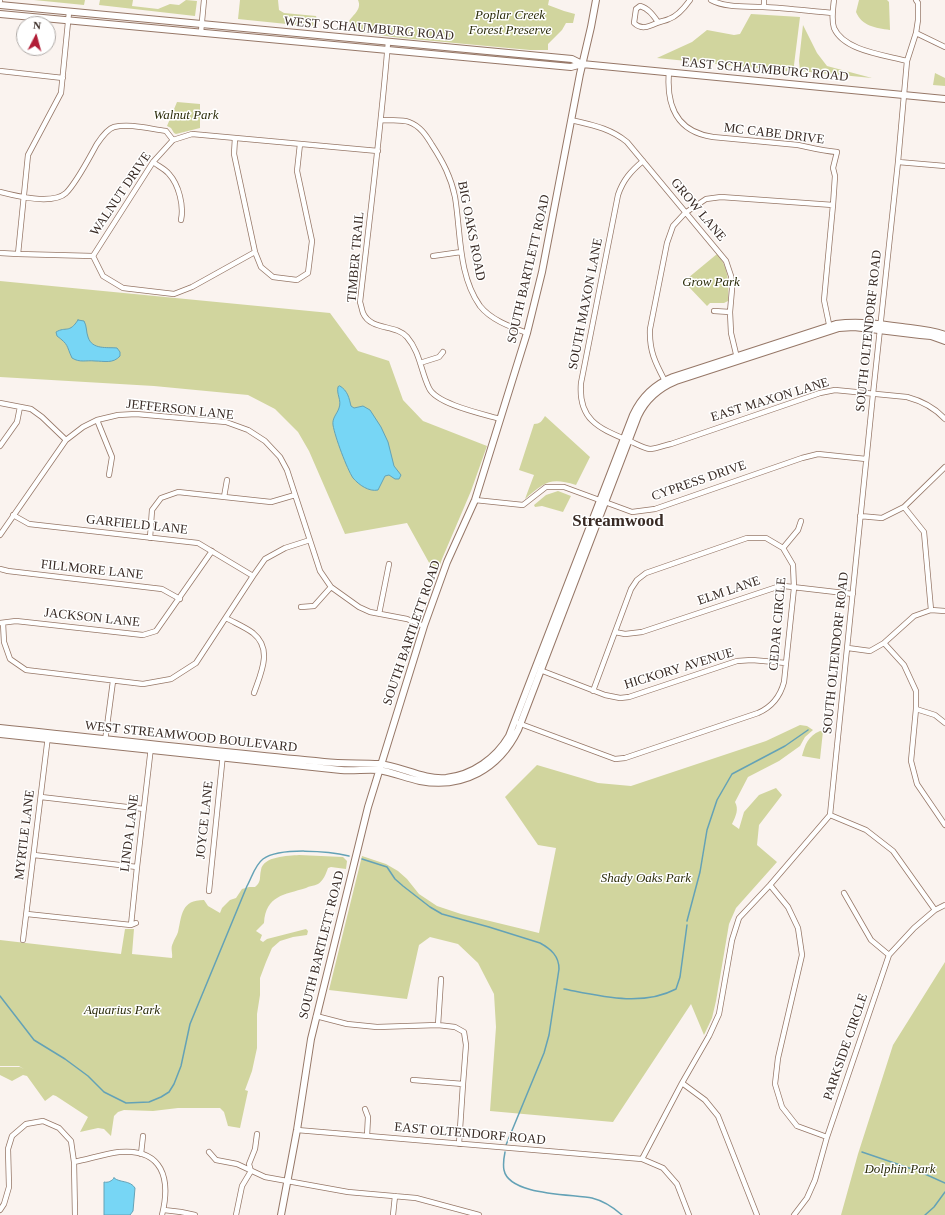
<!DOCTYPE html>
<style>
body{margin:0}
#map{position:relative;width:945px;height:1215px;overflow:hidden;background:#faf3ef;font-family:"Times New Roman",serif}
canvas{display:block}
.north{position:absolute;left:16px;top:16px;width:40px;height:40px;box-sizing:border-box;background:#fff;border:1px solid #afaaa7;border-radius:50%;rotate:6deg;font-size:11px;font-weight:700;line-height:16px;text-align:center;color:#382a24}
.north::after{content:'';display:block;margin:auto;width:14px;height:18px;background:#b11d36;clip-path:polygon(50% 0,100% 100%,50% 72%,0 100%)}
</style>
<div id="map">
<canvas width="945" height="1215"></canvas>
<div class="north">N</div>
</div>
<script>
const ctx = document.querySelector('canvas').getContext('2d');
ctx.lineJoin = 'round';
function fillPath(path, color) { ctx.fillStyle = color; ctx.fill(path, 'evenodd'); }
function stroke(path, color, width, dash) { ctx.strokeStyle = color; ctx.lineWidth = width; ctx.lineCap = dash ? 'butt' : 'round'; ctx.setLineDash(dash || []); ctx.stroke(path); }
function drawText(font, color, halo, rows, align = 'center') {
  ctx.font = font + ' "Times New Roman",serif'; ctx.lineWidth = 3; ctx.setLineDash([]); ctx.textBaseline = 'middle'; ctx.strokeStyle = halo; ctx.fillStyle = color; for (const [text, x, y, turn = 0] of rows) {
    ctx.save(); ctx.translate(x, y); ctx.rotate((+turn || 0) * Math.PI / 180); ctx.textAlign = isNaN(turn) ? turn : align; if (halo) ctx.strokeText(text, 0, 0); ctx.fillText(text, 0, 0); ctx.restore();
  }
}
const green = new Path2D(`
 M 34,0 L 85,0 L 84,5 Z
 M 100,0 L 133,0 L 132,6 L 158,9 L 170,4 L 179,5 L 186,0 L 197,1 L 195,16 L 99,5 Z
 M 240,0 L 278,0 L 279,10 L 284,13 L 316,16 L 317,20 L 316,27 L 238,19 Z
 M 358,0 L 549,0 L 548,5 L 564,11 L 575,14 L 573,23 L 566,23 L 562,30 L 548,44 L 548,50 L 530,50 L 401,38 L 357,32 L 352,26 L 349,21 C 354,14 362,9 358,0 Z
 M 859,0 L 887,0 L 889,2 L 890,30 C 875,28 862,26 856,12 Z
 M 751,14 L 800,17 L 794,65 L 795,72 L 657,58 L 692,42 L 707,30 L 734,35 L 740,34 Z
 M 803,25 L 817,53 L 827,66 L 872,78 L 800,71 L 799,61 Z
 M 935,73 L 945,78 L 945,86 L 933,85 Z
 M 177,102 L 200,104 L 200,128 L 176,134 L 174,133 L 171,128 L 167,126 Z
 M 717,254 C 729,267 729,284 728,301 L 724,303 L 710,303 L 707,306 L 688,286 L 688,278 Z
 M 0,281 L 330,313 L 358,351 L 389,361 L 403,400 L 423,421 L 487,446 L 471,491 L 442,559 L 437,573 L 432,568 L 407,523 L 345,534 L 309,451 L 298,432 L 275,409 L 248,395 L 154,386 L 0,377 Z
 M 545,416 L 590,457 L 576,485 C 550,477 545,482 525,499 L 534,475 L 519,470 L 534,424 C 540,424 542,421 545,416 Z
 M 558,491 L 571,496 L 563,512 L 542,506 L 535,507 L 534,505 L 546,495 Z
 M 800,725 L 807,726 L 813,730 L 805,737 L 800,746 L 779,761 L 748,777 L 735,802 C 739,809 736,816 732,824 L 739,829 L 744,812 L 759,795 L 776,788 L 782,795 L 759,825 L 757,845 L 777,862 L 736,908 L 729,924 L 716,1001 L 712,1018 L 704,1035 L 691,1004 L 613,1122 L 490,1111 L 496,1027 L 494,994 L 478,963 L 458,944 L 430,937 L 419,945 L 407,999 L 329,990 L 362,856 L 386,864 L 398,871 L 407,879 L 419,894 L 437,906 L 461,914 L 539,933 L 556,848 L 538,845 L 505,797 L 537,765 L 598,783 L 631,786 L 766,741 Z
 M 820,731 L 823,731 L 820,759 L 802,756 C 805,745 808,736 820,731 Z
 M 299,855 L 343,857 L 347,861 L 346,869 L 331,867 L 328,868 C 326,874 323,881 318,884 C 314,886 309,886 306,888 C 284,895 266,895 264,923 L 256,931 L 262,935 L 260,940 L 263,942 L 267,939 L 306,929 L 308,931 L 307,935 L 293,937 L 280,941 L 272,948 L 266,962 L 260,978 L 260,995 L 257,1014 L 257,1048 L 252,1071 L 245,1090 L 248,1091 L 240,1128 L 228,1126 L 224,1112 L 220,1108 L 178,1108 L 153,1111 L 124,1110 L 118,1112 L 114,1116 L 111,1136 L 104,1129 L 98,1128 L 80,1132 L 88,1117 L 56,1096 L 53,1095 L 45,1101 L 27,1076 L 23,1075 L 12,1081 L 0,1075 L 0,1067 L 20,1067 L 24,1069 L 19,1066 L 0,1066 L 0,940 L 121,954 L 125,929 L 134,929 L 132,954 L 172,958 C 173,953 170,948 173,943 C 174,939 177,936 178,932 C 182,915 181,900 204,900 L 208,906 L 220,913 L 222,908 L 230,900 L 236,898 L 242,889 L 249,887 L 255,887 C 262,881 259,878 261,870 C 263,856 288,856 299,855 Z
 M 945,962 L 945,1215 L 841,1215 L 858,1154 L 893,1045 Z`);
const water = new Path2D(`
 M 78,320 L 84,321 C 87,326 86,332 88,337 C 92,350 107,347 117,348 L 120,352 L 120,356 C 113,364 104,361 95,361 C 86,360 80,363 72,358 C 66,345 69,345 57,336 L 56,332 C 66,326 69,334 78,320 Z
 M 340,386 C 348,391 349,398 351,406 L 354,408 L 363,406 L 370,410 L 381,427 L 388,442 L 394,466 L 401,475 L 399,479 L 395,479 L 389,475 L 385,476 L 378,490 C 369,492 359,485 353,478 C 347,469 335,437 333,425 C 332,418 337,414 339,408 C 342,400 336,394 338,387 Z
 M 114,1178 C 120,1183 130,1180 135,1188 L 133,1211 L 130,1215 L 104,1215 L 104,1182 C 108,1183 112,1181 114,1178 Z`);
const stream = new Path2D(`
 M 362,859 L 387,867 L 395,879 L 403,886 L 430,907 L 442,914 L 489,927 L 540,943 C 551,949 559,956 559,969 L 549,1035 L 544,1053 L 506,1145
 M 687,921 L 700,872 L 707,830 L 717,800 L 732,774 L 785,746 L 808,730
 M 564,989 C 600,996 642,1007 676,989 L 680,977 L 687,925
 M 0,996 L 34,1040 L 65,1059 L 88,1076 L 104,1092 L 126,1103 L 149,1102 L 161,1097 L 169,1092 L 174,1084 L 181,1066 L 190,1024 L 247,886 C 252,877 255,865 263,859 C 280,847 329,851 349,856
 M 505,1152 C 504,1157 503,1165 504,1170 C 509,1196 574,1194 592,1198 C 604,1201 613,1207 622,1215
 M 862,1152 L 912,1169
 M 916,1170 L 945,1183
 M 925,1215 L 934,1207 L 945,1192`);
const street = new Path2D(`
 M 711,0 C 726,8 746,6 763,7 C 786,8 809,11 832,13
 M 834,0 C 833,9 831,19 834,28 C 844,51 885,55 907,61
 M 0,1 L 0,0
 M 764,7 L 764,0
 M 658,22 C 653,15 648,8 640,6 L 636,9 L 634,23 C 641,30 648,27 657,23 C 661,21 665,21 669,19 C 678,16 685,7 690,0
 M 201,32 L 204,0
 M 916,33 L 945,47
 M 388,42 C 381,128 370,215 360,302 C 361,305 362,310 363,313 C 371,331 396,324 407,337 C 420,352 421,372 429,388 C 436,404 483,414 500,419
 M 0,71 L 63,78
 M 669,72 C 666,106 677,132 713,137 L 798,145 C 812,148 823,151 837,152 L 833,168 L 835,176 L 833,205 L 824,300 L 830,329
 M 381,120 C 390,121 401,119 409,122 C 420,126 426,135 432,145 C 443,162 451,177 455,197 C 461,233 458,275 480,306 C 491,320 511,327 527,333
 M 571,120 C 592,125 610,128 627,142 L 726,261 L 731,276 L 732,289 L 730,312 L 731,333 L 737,358
 M 235,138 L 234,154 L 255,252 L 261,267 L 273,277 L 297,280 L 308,273 L 312,241 L 297,171 L 300,144
 M 643,161 C 631,171 623,180 618,195 L 581,383 C 578,419 598,428 627,440 C 633,442 643,448 650,449 C 656,449 665,445 671,444 L 820,393 L 835,390 L 907,397 C 922,401 934,407 945,419
 M 153,162 C 158,166 165,169 169,174 C 179,185 184,206 181,220
 M 898,162 L 945,166
 M 0,192 C 15,196 53,205 66,193 C 77,182 89,158 97,144 C 101,138 107,129 114,127 C 130,123 150,129 166,131 L 173,140
 M 0,253 L 18,254 L 93,256 L 153,162 L 173,140 L 192,134 L 378,151
 M 18,254 L 28,155 L 61,93 L 69,12
 M 93,256 L 103,276 L 123,288 L 174,294 L 192,287 L 255,252
 M 433,256 L 461,252
 M 714,311 L 730,312
 M 420,363 L 439,357 L 443,352
 M 666,383 C 656,364 649,352 650,329 L 667,243 L 673,226 L 685,213 L 706,199 L 721,197 L 833,205
 M 0,403 L 31,409 L 42,417 L 66,440
 M 97,420 L 112,457 L 109,475
 M 0,446 L 17,422 L 20,407
 M 224,497 L 227,480
 M 475,500 L 523,505 L 546,487 L 564,487 L 632,512 L 655,509 L 802,458 L 818,454 L 866,459
 M 904,507 L 924,532 L 931,610
 M 13,515 L 29,524 L 198,543 L 253,576
 M 860,516 L 882,518 L 904,507 L 945,467
 M 0,535 L 66,440 L 83,427 L 97,420 L 118,415 L 136,414 L 226,422 L 248,430 L 265,441 L 280,457 L 287,470 L 320,571 L 331,587 L 359,607 L 370,612 L 407,619 L 424,626
 M 150,538 L 152,510 L 161,498 L 178,492 L 271,502 L 295,495
 M 783,548 L 798,530 L 801,521
 M 0,569 L 8,571 L 162,589 L 180,599
 M 301,607 L 314,606 L 331,587
 M 379,614 L 389,564
 M 226,618 C 235,623 245,627 253,633 C 273,649 261,673 254,693
 M 0,623 L 16,621 L 143,635 L 156,631 L 212,551
 M 3,623 L 4,642 L 10,659 L 26,670 L 143,684 L 171,679 L 196,663 L 253,576 L 265,559 L 285,548 L 310,540
 M 615,632 L 625,634 L 642,632 L 777,587 L 784,586 L 853,594
 M 884,643 L 904,665 L 916,691 L 916,709 L 911,761 L 917,784 L 945,825
 M 848,648 L 870,651 L 884,643 L 914,616 L 931,610 L 945,611
 M 540,670 L 605,695 L 620,698 L 629,697 L 737,661 L 752,660 L 786,663
 M 916,709 L 935,715 L 945,723
 M 518,723 L 615,759 L 625,758 L 758,713 C 772,707 780,697 784,682 L 794,588 L 793,565 L 783,548 L 766,538 L 747,538 L 646,573 L 637,580 L 631,589 L 593,691
 M 105,741 L 113,681
 M 41,797 L 144,809
 M 830,815 L 866,830 L 893,851 L 935,910
 M 34,855 L 137,867
 M 770,885 L 788,907 L 798,928 L 802,955 L 778,1058 L 775,1084 L 782,1107 L 797,1126 L 827,1137
 M 209,891 L 223,754
 M 844,893 L 871,940 L 889,955
 M 27,914 L 131,925 L 136,923
 M 131,925 L 137,867 L 151,747
 M 23,940 L 48,736
 M 316,1016 L 347,1024 L 377,1027 L 438,1025 L 455,1027 L 464,1032 L 466,1045 L 463,1084 L 459,1144
 M 438,1025 L 441,979
 M 413,1080 L 463,1084
 M 682,1083 L 705,1100 L 718,1116 L 757,1215
 M 365,1109 L 368,1117 L 367,1136
 M 297,1130 L 642,1159 L 663,1168 L 677,1184 L 689,1215
 M 209,1152 L 216,1160 L 237,1164 L 265,1177 L 348,1192 L 416,1198 L 479,1215
 M 141,1154 L 143,1136
 M 642,1159 L 682,1083 L 709,1036 L 719,1014 L 732,940 L 739,918 L 770,885 L 830,815 L 873,394 L 898,162 L 907,61 L 916,33 L 918,20 L 918,3 L 916,0
 M 74,1162 C 89,1159 104,1154 119,1152 C 163,1148 171,1179 162,1215
 M 0,1210 L 4,1204 L 9,1187 L 8,1149 L 12,1136 L 26,1124 L 43,1121 L 59,1128 L 71,1141 L 74,1162 L 75,1215
 M 164,1210 L 181,1212 L 195,1215
 M 236,1215 L 242,1186 L 251,1171 L 249,1164 L 255,1149 L 257,1134
 M 393,1215 L 395,1196
 M 794,1215 L 807,1198 L 815,1180 L 827,1137 L 889,955 L 914,928 L 935,910 L 945,905`);
const secondary = new Path2D(`
 M 0,5 L 572,59 L 582,64
 M 0,14 L 571,67 L 582,64 L 945,99
 M 0,728 C 108,739 216,752 324,762 C 342,764 360,763 379,764 C 401,766 423,780 446,778 C 473,775 496,758 509,736 L 633,415 C 641,398 655,384 673,377 L 836,324 C 858,321 880,324 902,327 C 917,329 931,330 945,335
 M 0,734 L 341,770 C 353,771 367,769 378,770 C 392,772 406,778 420,781 C 463,789 499,769 518,730 L 638,416 C 646,399 659,388 676,381 L 839,328 L 854,327 L 920,335 L 931,336 L 945,341
 M 281,1215 L 297,1130 L 311,1039 L 368,807 L 424,626 L 447,562 L 475,500 L 527,333 L 542,272 L 580,74 L 591,27 L 596,0`);
const parkNames = [
 ["Poplar Creek",510,16],
 ["Forest Preserve",510,31],
 ["Walnut Park",186,116],
 ["Grow Park",711,283],
 ["Shady Oaks Park",646,879],
 ["Aquarius Park",122,1011],
 ["Dolphin Park",900,1170]
];
const streetNames = [
 ["WEST SCHAUMBURG ROAD",369,29,5],
 ["EAST SCHAUMBURG ROAD",765,70,5],
 ["MC CABE DRIVE",774,134,7],
 ["WALNUT DRIVE",121,194,-56],
 ["GROW LANE",698,210,50],
 ["BIG OAKS ROAD",471,231,79],
 ["TIMBER TRAIL",356,257,-85],
 ["SOUTH BARTLETT ROAD",529,269,-77],
 ["SOUTH MAXON LANE",586,304,-79],
 ["SOUTH OLTENDORF ROAD",869,331,-84],
 ["EAST MAXON LANE",770,400,-17],
 ["JEFFERSON LANE",180,410,6],
 ["CYPRESS DRIVE",699,481,-19],
 ["GARFIELD LANE",137,525,6],
 ["FILLMORE LANE",92,570,6],
 ["ELM LANE",729,591,-19],
 ["JACKSON LANE",92,618,6],
 ["CEDAR CIRCLE",778,624,-85],
 ["SOUTH BARTLETT ROAD",412,633,-71],
 ["SOUTH OLTENDORF ROAD",836,653,-84],
 ["HICKORY AVENUE",679,669,-17],
 ["WEST STREAMWOOD BOULEVARD",191,737,6],
 ["JOYCE LANE",205,820,-84],
 ["LINDA LANE",130,833,-83],
 ["MYRTLE LANE",25,835,-83],
 ["SOUTH BARTLETT ROAD",322,945,-76],
 ["PARKSIDE CIRCLE",846,1047,-71],
 ["EAST OLTENDORF ROAD",470,1134,5]
];
const districtNames = [
 ["Streamwood",618,522]
];
fillPath(green, '#d1d59e');
fillPath(water, '#77d6f5');
stroke(water, '#64a2b6', 1);
stroke(stream, '#64a2b6', 1.5);
stroke(street, '#967767', 6);
stroke(secondary, '#967767', 8);
stroke(street, '#fff', 4.5);
stroke(secondary, '#fff', 6);
drawText('italic 13px', '#2b2c0a', '#fff', parkNames);
drawText('13px', '#382a24', '#fff', streetNames);
drawText('bold 17px', '#382a24', '#fff', districtNames);
</script>
